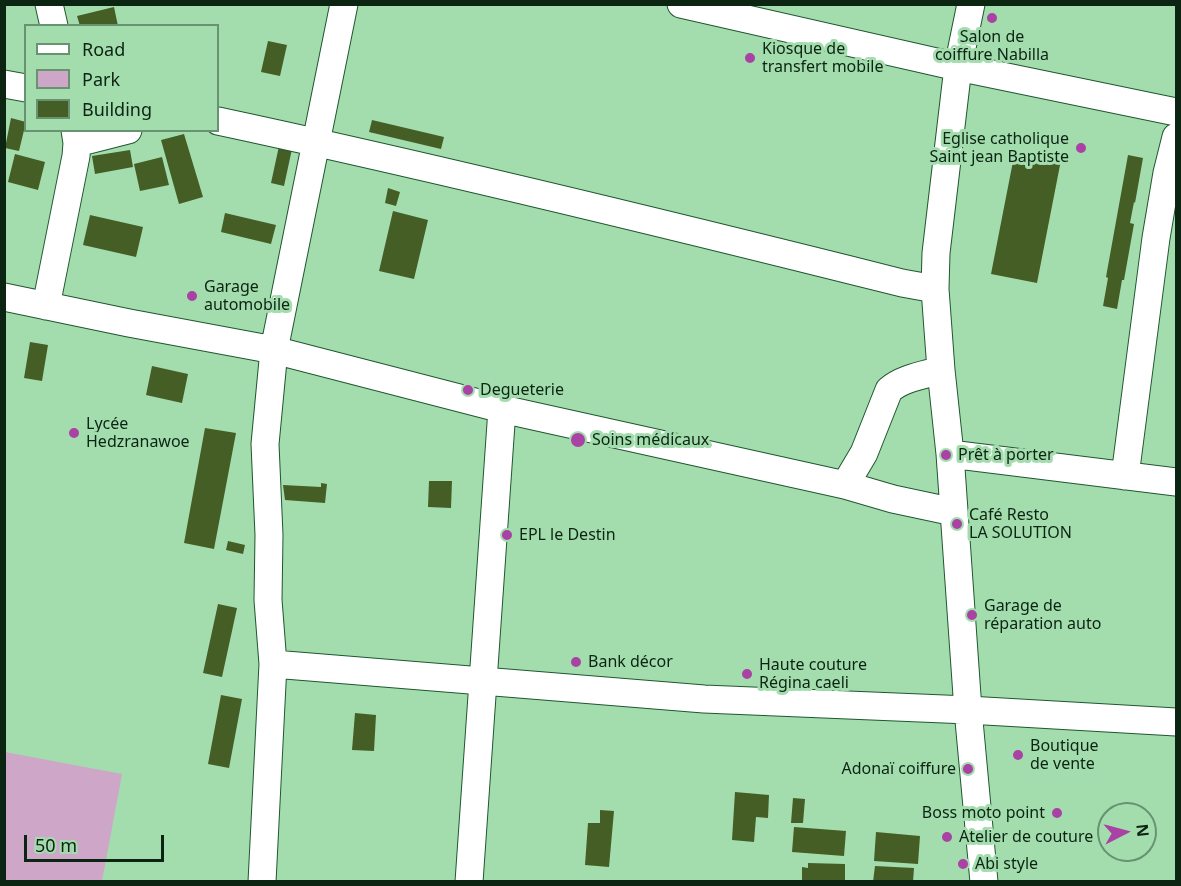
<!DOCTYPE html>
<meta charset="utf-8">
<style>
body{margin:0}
#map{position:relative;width:1181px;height:886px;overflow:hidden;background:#a3ddae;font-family:"Noto Sans",sans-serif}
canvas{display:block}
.frame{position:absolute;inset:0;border:6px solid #0c2412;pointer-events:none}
.legend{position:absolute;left:24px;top:24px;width:195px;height:108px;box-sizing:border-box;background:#a3ddae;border:2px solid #679370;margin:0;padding:8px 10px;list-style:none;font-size:18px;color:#0c2412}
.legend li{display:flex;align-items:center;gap:12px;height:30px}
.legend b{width:30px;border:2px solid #679370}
.north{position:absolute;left:1097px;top:802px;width:60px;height:60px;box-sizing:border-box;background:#a3ddae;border:2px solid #679370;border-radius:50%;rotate:84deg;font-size:16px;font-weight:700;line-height:24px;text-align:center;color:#0c2412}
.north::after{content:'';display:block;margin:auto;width:21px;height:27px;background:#aa41a4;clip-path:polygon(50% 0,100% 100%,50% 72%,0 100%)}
.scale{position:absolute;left:24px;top:835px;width:140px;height:27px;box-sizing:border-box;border:3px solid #0c2412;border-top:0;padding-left:8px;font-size:18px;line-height:21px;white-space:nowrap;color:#0c2412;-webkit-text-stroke:4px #a3ddae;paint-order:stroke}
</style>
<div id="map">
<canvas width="1181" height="886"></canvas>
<div class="frame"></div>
<ul class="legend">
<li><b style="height:8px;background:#fff"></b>Road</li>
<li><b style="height:16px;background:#cda6c8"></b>Park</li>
<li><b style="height:16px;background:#445e25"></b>Building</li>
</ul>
<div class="north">N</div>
<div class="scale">50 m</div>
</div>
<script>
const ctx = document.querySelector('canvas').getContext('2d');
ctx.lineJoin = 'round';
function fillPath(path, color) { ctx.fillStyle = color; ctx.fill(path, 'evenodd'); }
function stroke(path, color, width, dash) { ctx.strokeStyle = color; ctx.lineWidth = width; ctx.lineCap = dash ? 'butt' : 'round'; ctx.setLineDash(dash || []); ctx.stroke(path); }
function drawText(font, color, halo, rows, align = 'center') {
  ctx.font = font + ' "Noto Sans",sans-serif'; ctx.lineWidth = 6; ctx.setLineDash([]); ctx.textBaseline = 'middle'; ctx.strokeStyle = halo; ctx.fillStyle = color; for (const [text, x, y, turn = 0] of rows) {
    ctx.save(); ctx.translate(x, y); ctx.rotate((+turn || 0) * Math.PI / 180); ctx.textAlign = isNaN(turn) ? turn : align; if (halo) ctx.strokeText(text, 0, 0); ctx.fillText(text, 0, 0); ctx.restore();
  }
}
const green = new Path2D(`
 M 5,752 L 122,774 L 102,881 L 5,881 Z`);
const building = new Path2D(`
 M 114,7 L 118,26 L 80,26 L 77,16 Z
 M 268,41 L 287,45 L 280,76 L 261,72 Z
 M 11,118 L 26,122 L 19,151 L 5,148 Z
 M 372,120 L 444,137 L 441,149 L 369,132 Z
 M 184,134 L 203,197 L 179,204 L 161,140 Z
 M 279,146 L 292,149 L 284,186 L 271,183 Z
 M 130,150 L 133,167 L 95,174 L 92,156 Z
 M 1015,151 L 1061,160 L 1037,283 L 991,274 Z
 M 15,154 L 45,162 L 38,190 L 8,182 Z
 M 1128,155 L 1143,158 L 1135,203 L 1134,202 L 1130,223 L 1134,224 L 1124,280 L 1122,280 L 1117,309 L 1103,306 L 1108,278 L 1106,277 Z
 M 162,157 L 169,185 L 140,191 L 134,164 Z
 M 388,188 L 400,192 L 396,206 L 385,203 Z
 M 393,211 L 428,220 L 414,279 L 379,271 Z
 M 225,213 L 276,225 L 271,244 L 221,232 Z
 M 90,215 L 143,227 L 136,257 L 83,245 Z
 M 30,342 L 48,345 L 42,381 L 24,378 Z
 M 152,366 L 188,374 L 182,403 L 146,395 Z
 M 205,428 L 236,433 L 214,549 L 184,543 Z
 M 429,481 L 452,481 L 451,508 L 428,507 Z
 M 321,483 L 327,484 L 325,503 L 285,500 L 283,485 L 321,487 Z
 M 228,541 L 245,545 L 243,554 L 226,550 Z
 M 218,604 L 237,608 L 222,677 L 203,673 Z
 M 221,695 L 242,699 L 229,768 L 208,764 Z
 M 355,713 L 376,715 L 374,751 L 352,750 Z
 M 735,792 L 769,795 L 768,818 L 756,817 L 754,842 L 732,840 Z
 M 793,798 L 805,799 L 803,823 L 791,823 Z
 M 600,810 L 614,811 L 609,867 L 585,865 L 588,823 L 600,823 Z
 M 794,827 L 846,831 L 844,856 L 792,852 Z
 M 876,832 L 920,836 L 918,864 L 874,861 Z
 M 808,863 L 845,864 L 845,881 L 802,882 L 802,867 L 808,868 Z
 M 875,866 L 914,868 L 913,882 L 873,882 Z`);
const minor = new Path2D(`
 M 49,4 L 54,26
 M 681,4 L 958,67 L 1176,112
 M 971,4 L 958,67 L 936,253 L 935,289 L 941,370 L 950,454 L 968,710 L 984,882
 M 4,84 L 26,88
 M 218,121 C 447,170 675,226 902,283 L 935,289
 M 77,143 L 128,130
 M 4,297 L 129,323 L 274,350 L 502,409 L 845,485 L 893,499 L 954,512
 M 46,306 L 76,156 L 77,143 L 75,130
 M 950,454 L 1176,482
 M 1125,476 L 1156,238 L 1167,173 L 1176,137
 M 845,485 L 864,453 L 889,390 C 903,378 924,375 941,370
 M 273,664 L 704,699 L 968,710 L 1176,722
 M 262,882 L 273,664 L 268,600 L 269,535 L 265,444 L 274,350 L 344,4
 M 469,882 L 502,409`);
const markers = [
 [992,18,6,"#aa41a4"],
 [750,58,6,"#aa41a4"],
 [1081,148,6,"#aa41a4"],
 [192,296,6,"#aa41a4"],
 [468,390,6,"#aa41a4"],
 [74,433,6,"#aa41a4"],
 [578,440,8,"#aa41a4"],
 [946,455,6,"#aa41a4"],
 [957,524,6,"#aa41a4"],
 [507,535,6,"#aa41a4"],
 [972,615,6,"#aa41a4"],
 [576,662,6,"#aa41a4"],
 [747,674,6,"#aa41a4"],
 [1018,755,6,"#aa41a4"],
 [968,769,6,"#aa41a4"],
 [1057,813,6,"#aa41a4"],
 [947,837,6,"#aa41a4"],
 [963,864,6,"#aa41a4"]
];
const poiNames = [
 ["Salon de",992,37,"center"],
 ["coiffure Nabilla",992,55,"center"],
 ["Kiosque de",762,49],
 ["transfert mobile",762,67],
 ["Eglise catholique",1069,139,"right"],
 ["Saint jean Baptiste",1069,157,"right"],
 ["Garage",204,287],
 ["automobile",204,305],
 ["Degueterie",480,390],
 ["Lycée",86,424],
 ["Hedzranawoe",86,442],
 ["Soins médicaux",592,440],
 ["Prêt à porter",958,455],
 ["Café Resto",969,515],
 ["LA SOLUTION",969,533],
 ["EPL le Destin",519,535],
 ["Garage de",984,606],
 ["réparation auto",984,624],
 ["Bank décor",588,662],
 ["Haute couture",759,665],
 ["Régina caeli",759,683],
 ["Boutique",1030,746],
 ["de vente",1030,764],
 ["Adonaï coiffure",956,769,"right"],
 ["Boss moto point",1045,813,"right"],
 ["Atelier de couture",959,837],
 ["Abi style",975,864]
];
fillPath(green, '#cda6c8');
fillPath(building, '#445e25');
stroke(minor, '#1f572f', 29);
stroke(minor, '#fff', 27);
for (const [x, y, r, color] of markers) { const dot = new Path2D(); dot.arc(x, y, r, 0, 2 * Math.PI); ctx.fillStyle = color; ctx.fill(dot); stroke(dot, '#a3ddae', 2); }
drawText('16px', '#0c2412', '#a3ddae', poiNames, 'left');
</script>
